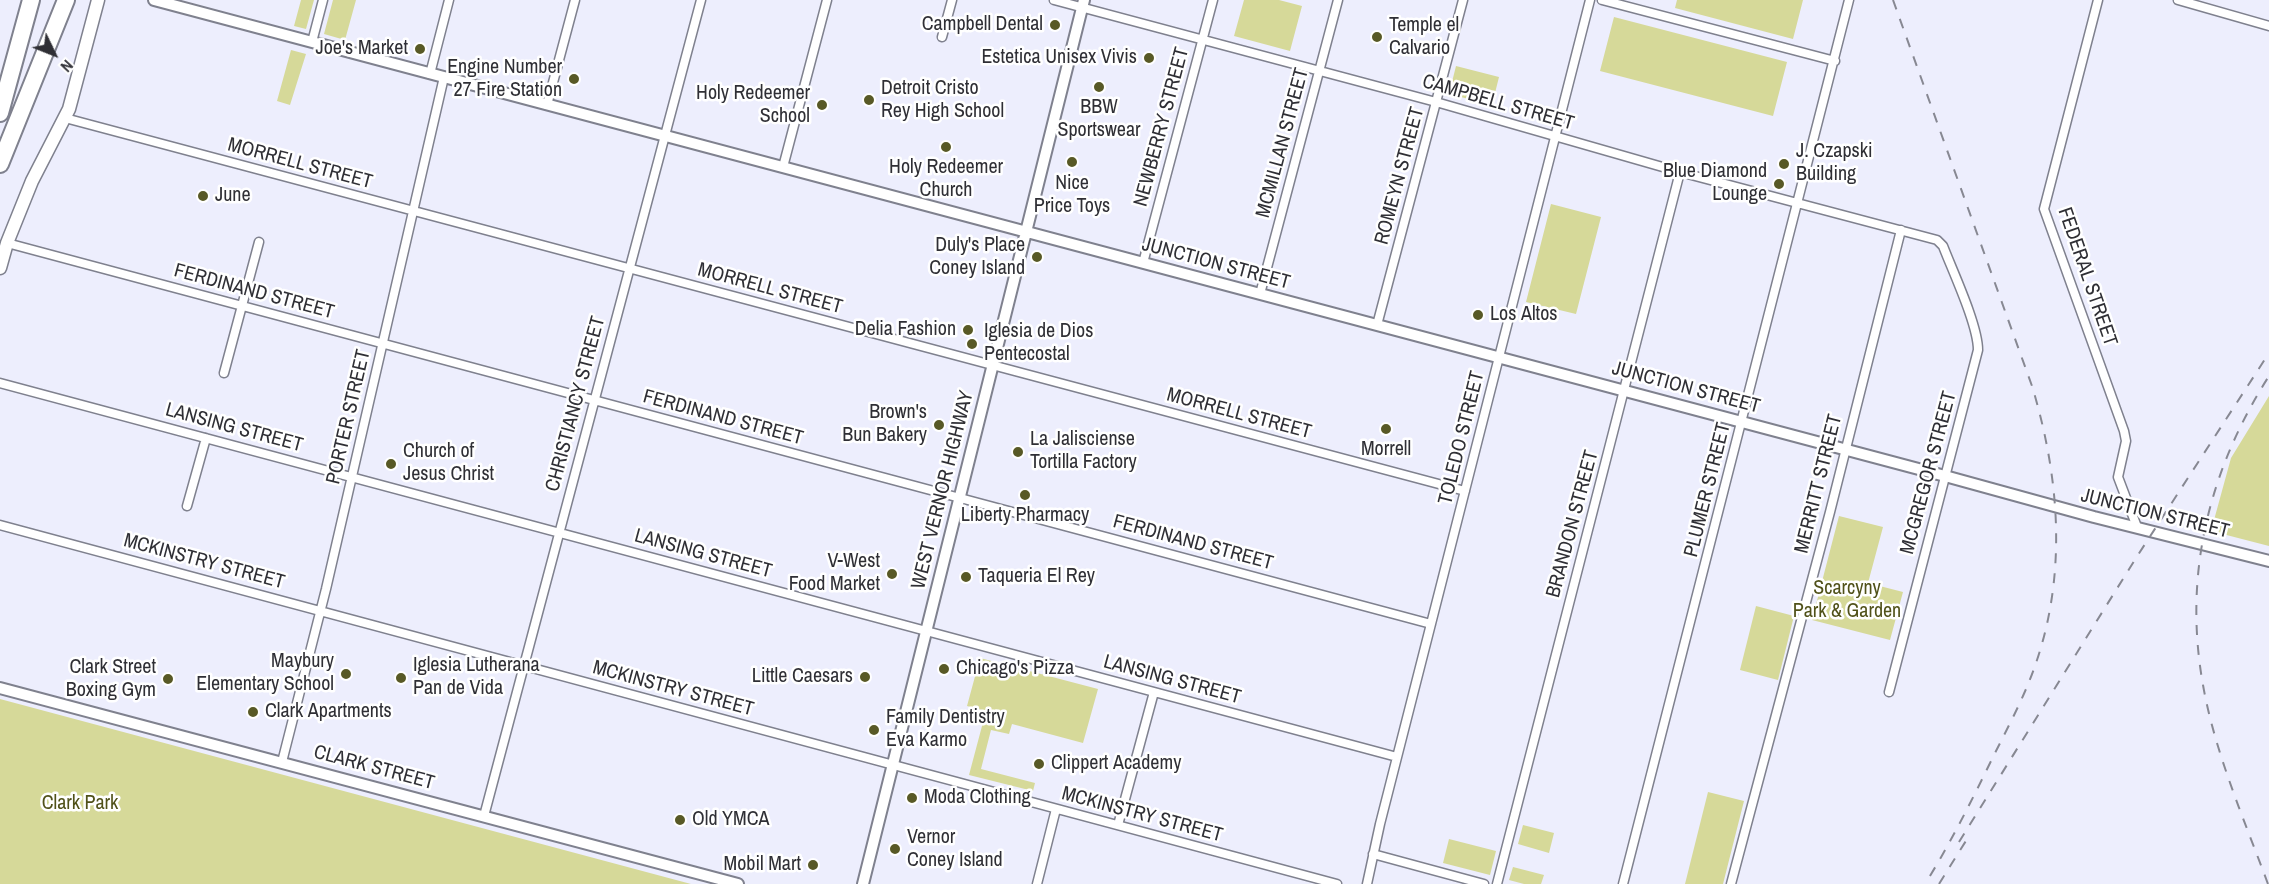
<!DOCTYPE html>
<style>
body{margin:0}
#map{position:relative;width:2269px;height:884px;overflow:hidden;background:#edeefd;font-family:"Archivo Narrow",sans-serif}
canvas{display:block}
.north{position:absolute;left:24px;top:24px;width:60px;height:60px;-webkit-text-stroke:4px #fff;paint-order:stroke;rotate:133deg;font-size:16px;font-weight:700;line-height:24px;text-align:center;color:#2f2f35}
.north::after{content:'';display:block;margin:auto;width:21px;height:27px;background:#2f2f35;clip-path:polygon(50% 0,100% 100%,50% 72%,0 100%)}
</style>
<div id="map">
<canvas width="2269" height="884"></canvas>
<div class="north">N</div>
</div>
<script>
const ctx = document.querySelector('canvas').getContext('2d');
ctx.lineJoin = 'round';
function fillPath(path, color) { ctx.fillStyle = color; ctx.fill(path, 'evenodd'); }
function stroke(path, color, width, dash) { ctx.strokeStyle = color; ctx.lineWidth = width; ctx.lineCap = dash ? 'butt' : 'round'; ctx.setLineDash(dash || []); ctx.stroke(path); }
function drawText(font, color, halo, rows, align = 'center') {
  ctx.font = font + ' "Archivo Narrow",sans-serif'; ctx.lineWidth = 5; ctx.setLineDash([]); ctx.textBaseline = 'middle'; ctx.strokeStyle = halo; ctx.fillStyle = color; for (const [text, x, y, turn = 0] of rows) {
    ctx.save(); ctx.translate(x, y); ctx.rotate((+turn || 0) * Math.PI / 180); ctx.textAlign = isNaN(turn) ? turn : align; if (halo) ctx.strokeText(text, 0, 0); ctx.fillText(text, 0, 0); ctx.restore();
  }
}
const green = new Path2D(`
 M 301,0 L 314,0 L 306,29 L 294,26 Z
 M 333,0 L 356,0 L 345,40 L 324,34 Z
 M 1244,0 L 1279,0 L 1302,6 L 1290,51 L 1234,36 Z
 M 1677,0 L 1803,0 L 1793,39 L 1675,8 Z
 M 1614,17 L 1787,62 L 1773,116 L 1600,71 Z
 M 291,50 L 306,54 L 290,105 L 277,101 Z
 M 1456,66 L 1499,77 L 1492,105 L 1449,94 Z
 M 1551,204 L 1601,217 L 1576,314 L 1526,302 Z
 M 2269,396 L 2269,546 L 2211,531 L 2231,458 Z
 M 1839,516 L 1883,527 L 1868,583 L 1903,592 L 1890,640 L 1812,620 Z
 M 1756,606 L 1794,616 L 1778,680 L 1740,670 Z
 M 980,658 L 1098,689 L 1083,743 L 1012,724 L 1009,734 L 991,730 L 981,769 L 1035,783 L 1033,791 L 969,775 L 986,711 L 967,706 Z
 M 0,699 L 691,884 L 0,884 Z
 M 1708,792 L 1744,801 L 1723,884 L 1685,884 Z
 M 1523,825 L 1554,833 L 1549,853 L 1518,844 Z
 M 1449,839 L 1496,851 L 1490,875 L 1443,863 Z
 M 1513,867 L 1544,875 L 1541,884 L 1524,884 L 1509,880 Z`);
const minor = new Path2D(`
 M 1054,0 L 1436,102 L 1680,172 L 1937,240 L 1943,246 C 1953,272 1978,325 1978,350 L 1889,692
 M 1602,0 L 1835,61
 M 2098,0 L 2044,209 L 2124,431 L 2126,441 L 2118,477 L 2137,527
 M 2178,0 L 2269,26
 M 942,37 L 952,0
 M 312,42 L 323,0
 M 430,74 L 449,0
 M 547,105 L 575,0
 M 65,118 L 1465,491
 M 783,167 L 827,0
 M 7,243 L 1431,624
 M 1143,263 L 1213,0
 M 1260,294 L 1338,0
 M 1377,325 L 1463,0
 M 224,373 L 259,242
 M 0,383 L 1397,757
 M 187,506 L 206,438
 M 0,525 L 1337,884
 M 282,762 L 326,589 L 444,77
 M 484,816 L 701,0
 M 1118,825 L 1154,692
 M 1373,854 L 1484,884
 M 1037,884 L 1056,809
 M 1367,884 L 1380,824 L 1590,0
 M 1497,884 L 1680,172
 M 1623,884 L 1849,0
 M 1731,884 L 1830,512 L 1901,230`);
const tertiary = new Path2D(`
 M 154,0 L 1945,476 L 2094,517 L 2269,561
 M 0,688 L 738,884
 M 863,884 L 1084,0`);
const secondary = new Path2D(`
 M 0,268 L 7,243 L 32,181 L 69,109 L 98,0`);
const motorway = new Path2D(`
 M 0,113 L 31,0
 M 0,164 L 66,0`);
const rail = new Path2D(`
 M 1893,0 L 2032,386 C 2059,475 2067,570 2037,660 C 2026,694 2008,727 1992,759 C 1971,802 1950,844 1925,884
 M 1959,842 L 2136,558 L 2269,353
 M 1939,884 L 1969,836
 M 2268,884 C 2244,819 2215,753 2203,685 C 2183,574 2209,470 2269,376`);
const markers = [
 [1055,25,6,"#585926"],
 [1377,37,6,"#585926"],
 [420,49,6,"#585926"],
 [1149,58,6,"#585926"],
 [574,79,6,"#585926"],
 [1099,87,6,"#585926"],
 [869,100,6,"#585926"],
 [822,105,6,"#585926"],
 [946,147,6,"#585926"],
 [1072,162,6,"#585926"],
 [1784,164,6,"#585926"],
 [1779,184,6,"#585926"],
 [203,196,6,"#585926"],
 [1037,257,6,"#585926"],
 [1478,315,6,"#585926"],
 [968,330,6,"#585926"],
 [972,344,6,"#585926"],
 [939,425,6,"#585926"],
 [1386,429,6,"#585926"],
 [1018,452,6,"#585926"],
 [391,464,6,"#585926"],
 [1025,495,6,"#585926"],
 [892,574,6,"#585926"],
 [966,577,6,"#585926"],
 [944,669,6,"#585926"],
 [346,674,6,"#585926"],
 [865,677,6,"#585926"],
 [401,678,6,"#585926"],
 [168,679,6,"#585926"],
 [253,712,6,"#585926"],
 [874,730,6,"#585926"],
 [1039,764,6,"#585926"],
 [912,798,6,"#585926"],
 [680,820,6,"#585926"],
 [895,849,6,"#585926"],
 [813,865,6,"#585926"]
];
const poiNames = [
 ["Campbell Dental",1043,25,"right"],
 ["Temple el",1389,26],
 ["Calvario",1389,49],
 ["Joe's Market",408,49,"right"],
 ["Estetica Unisex Vivis",1137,58,"right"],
 ["Engine Number",562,68,"right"],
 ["27 Fire Station",562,91,"right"],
 ["Detroit Cristo",881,89],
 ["Rey High School",881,112],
 ["Holy Redeemer",810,94,"right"],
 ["School",810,117,"right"],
 ["BBW",1099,108,"center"],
 ["Sportswear",1099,131,"center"],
 ["J. Czapski",1796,152],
 ["Building",1796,175],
 ["Holy Redeemer",946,168,"center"],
 ["Church",946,191,"center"],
 ["Blue Diamond",1767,172,"right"],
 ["Lounge",1767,195,"right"],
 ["Nice",1072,184,"center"],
 ["Price Toys",1072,207,"center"],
 ["June",215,196],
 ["Duly's Place",1025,246,"right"],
 ["Coney Island",1025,269,"right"],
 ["Los Altos",1490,315],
 ["Delia Fashion",956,330,"right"],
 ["Iglesia de Dios",984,332],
 ["Pentecostal",984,355],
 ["Brown's",927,413,"right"],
 ["Bun Bakery",927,436,"right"],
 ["La Jalisciense",1030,440],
 ["Tortilla Factory",1030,463],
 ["Morrell",1386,450,"center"],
 ["Church of",403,452],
 ["Jesus Christ",403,475],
 ["Liberty Pharmacy",1025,516,"center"],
 ["V-West",880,562,"right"],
 ["Food Market",880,585,"right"],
 ["Taqueria El Rey",978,577],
 ["Maybury",334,662,"right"],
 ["Elementary School",334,685,"right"],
 ["Iglesia Lutherana",413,666],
 ["Pan de Vida",413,689],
 ["Clark Street",156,668,"right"],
 ["Boxing Gym",156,691,"right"],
 ["Chicago's Pizza",956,669],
 ["Little Caesars",853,677,"right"],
 ["Clark Apartments",265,712],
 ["Family Dentistry",886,718],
 ["Eva Karmo",886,741],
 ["Clippert Academy",1051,764],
 ["Moda Clothing",924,798],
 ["Old YMCA",692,820],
 ["Vernor",907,838],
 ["Coney Island",907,861],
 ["Mobil Mart",801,865,"right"]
];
const streetNames = [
 ["CAMPBELL STREET",1498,103,16],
 ["NEWBERRY STREET",1162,127,-75],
 ["MCMILLAN STREET",1283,143,-75],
 ["MORRELL STREET",300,164,15],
 ["ROMEYN STREET",1400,176,-75],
 ["JUNCTION STREET",1216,264,15],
 ["FEDERAL STREET",2087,277,71],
 ["MORRELL STREET",770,289,15],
 ["FERDINAND STREET",254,292,15],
 ["JUNCTION STREET",1686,388,15],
 ["CHRISTIANCY STREET",576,404,-75],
 ["MORRELL STREET",1239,414,15],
 ["PORTER STREET",349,417,-77],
 ["FERDINAND STREET",723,418,15],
 ["LANSING STREET",234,428,15],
 ["TOLEDO STREET",1462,438,-76],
 ["MCGREGOR STREET",1929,473,-75],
 ["MERRITT STREET",1819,484,-76],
 ["WEST VERNOR HIGHWAY",943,490,-76],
 ["PLUMER STREET",1708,490,-76],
 ["JUNCTION STREET",2155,514,14],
 ["BRANDON STREET",1573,524,-75],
 ["FERDINAND STREET",1193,543,15],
 ["LANSING STREET",703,554,15],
 ["MCKINSTRY STREET",204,562,15],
 ["LANSING STREET",1172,680,15],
 ["MCKINSTRY STREET",673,689,15],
 ["CLARK STREET",374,768,15],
 ["MCKINSTRY STREET",1142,815,15]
];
const parkNames = [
 ["Scarcyny",1847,589],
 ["Park & Garden",1847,612],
 ["Clark Park",80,804]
];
fillPath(green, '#d6d999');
stroke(minor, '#7f818e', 11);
stroke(tertiary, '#7f818e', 14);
stroke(secondary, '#7f818e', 15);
stroke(motorway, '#7f818e', 20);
stroke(minor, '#fff', 8);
stroke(tertiary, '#fff', 10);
stroke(secondary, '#fff', 12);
stroke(motorway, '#fff', 16);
stroke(rail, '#878892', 2, [10, 10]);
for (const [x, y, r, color] of markers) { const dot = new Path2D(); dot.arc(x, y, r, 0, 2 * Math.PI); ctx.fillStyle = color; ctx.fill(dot); stroke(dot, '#fff', 2); }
drawText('20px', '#2f2f35', '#fff', poiNames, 'left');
drawText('20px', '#2f2f35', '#fff', streetNames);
drawText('20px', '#505119', '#fff', parkNames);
</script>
